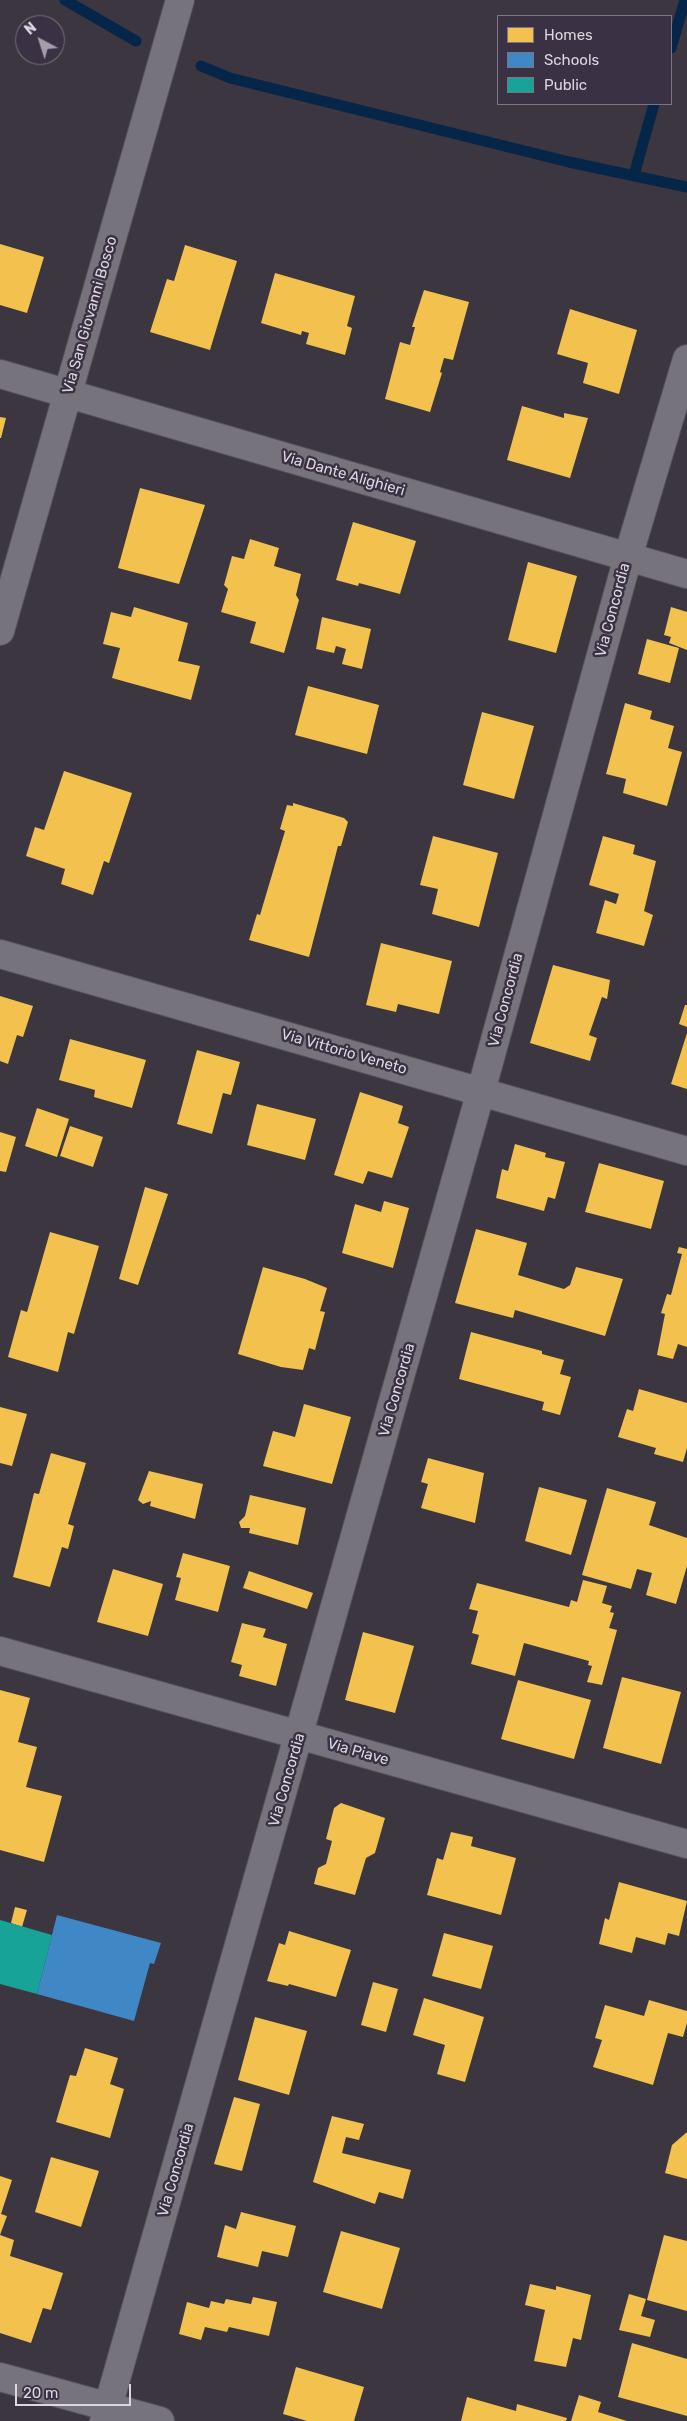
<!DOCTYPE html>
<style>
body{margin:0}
#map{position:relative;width:687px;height:2421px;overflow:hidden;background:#3b3640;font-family:Rubik,sans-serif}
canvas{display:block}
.legend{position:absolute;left:497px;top:15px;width:175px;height:90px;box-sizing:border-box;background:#3a3244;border:1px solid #7a7483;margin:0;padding:6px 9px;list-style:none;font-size:15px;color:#dbd6e2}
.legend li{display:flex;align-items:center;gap:10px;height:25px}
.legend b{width:25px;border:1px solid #7a7483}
.north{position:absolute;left:15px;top:15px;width:50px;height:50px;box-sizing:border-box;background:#3a3244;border:1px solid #7a7483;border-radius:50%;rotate:320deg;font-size:14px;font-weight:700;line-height:20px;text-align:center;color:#dbd6e2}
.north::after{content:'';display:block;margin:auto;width:18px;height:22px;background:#a39ea9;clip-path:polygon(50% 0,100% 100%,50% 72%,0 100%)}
.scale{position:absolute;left:15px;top:2384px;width:116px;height:22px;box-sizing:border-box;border:2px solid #dbd6e2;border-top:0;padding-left:6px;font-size:15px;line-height:18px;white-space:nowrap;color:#dbd6e2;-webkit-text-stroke:4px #3a3244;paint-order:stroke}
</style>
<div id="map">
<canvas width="687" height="2421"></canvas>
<ul class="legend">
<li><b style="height:14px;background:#f2c14e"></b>Homes</li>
<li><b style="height:14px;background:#3f88c5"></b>Schools</li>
<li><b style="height:14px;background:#17a398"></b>Public</li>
</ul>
<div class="north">N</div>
<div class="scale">20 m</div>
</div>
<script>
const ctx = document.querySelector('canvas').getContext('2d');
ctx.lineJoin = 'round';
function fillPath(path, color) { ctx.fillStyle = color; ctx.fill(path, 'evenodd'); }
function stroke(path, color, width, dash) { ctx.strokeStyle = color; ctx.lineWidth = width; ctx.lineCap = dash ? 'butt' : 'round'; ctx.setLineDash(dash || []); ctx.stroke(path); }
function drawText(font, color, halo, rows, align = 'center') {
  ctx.font = font + ' Rubik,sans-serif'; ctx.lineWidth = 5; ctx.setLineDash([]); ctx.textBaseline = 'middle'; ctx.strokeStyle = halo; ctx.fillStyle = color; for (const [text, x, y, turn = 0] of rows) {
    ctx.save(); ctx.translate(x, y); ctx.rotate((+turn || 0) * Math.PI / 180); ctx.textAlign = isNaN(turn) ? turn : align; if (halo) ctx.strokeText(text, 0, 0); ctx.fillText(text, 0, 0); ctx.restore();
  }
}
const homes = new Path2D(`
 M 0,244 L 44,257 L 27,313 L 0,305 Z
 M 185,245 L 237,261 L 210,350 L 150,332 L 167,279 L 174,281 Z
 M 275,273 L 355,296 L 347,326 L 352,328 L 345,355 L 306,344 L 309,333 L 302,331 L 301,335 L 261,323 Z
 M 424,290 L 469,302 L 453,360 L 444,358 L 440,372 L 442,373 L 430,412 L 385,399 L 400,342 L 410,345 L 415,327 L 412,327 Z
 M 570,309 L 637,330 L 619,394 L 583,383 L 588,363 L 557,354 Z
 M 522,406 L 564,418 L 564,413 L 588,418 L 570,478 L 507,460 Z
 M 0,417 L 6,418 L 1,438 L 0,438 Z
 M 140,488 L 205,505 L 179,584 L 118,568 Z
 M 353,522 L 416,541 L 400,594 L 359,583 L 358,586 L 336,580 Z
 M 250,539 L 279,548 L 274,566 L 301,574 L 296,595 L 299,600 L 284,653 L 250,643 L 256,622 L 221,612 L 228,589 L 224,585 L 232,556 L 244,559 Z
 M 528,562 L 577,576 L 556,653 L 508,640 Z
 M 134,607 L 188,623 L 178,661 L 200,666 L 191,700 L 112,678 L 120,648 L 103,644 L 111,612 L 131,617 Z
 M 671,607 L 687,612 L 687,650 L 669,643 L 671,637 L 664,635 Z
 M 322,617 L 371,629 L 362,669 L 342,664 L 346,649 L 336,646 L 334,653 L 316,649 Z
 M 647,639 L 679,648 L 670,683 L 638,674 Z
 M 308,686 L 379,705 L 367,754 L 295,735 Z
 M 625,703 L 652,711 L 650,719 L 674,726 L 668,748 L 682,752 L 667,806 L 623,793 L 626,779 L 606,774 Z
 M 482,712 L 534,726 L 514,799 L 463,785 Z
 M 64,771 L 132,793 L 109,863 L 104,861 L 93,895 L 61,884 L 65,869 L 26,856 L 35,827 L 44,830 Z
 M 293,803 L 344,818 L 348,822 L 341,846 L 338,846 L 309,957 L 249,940 L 257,914 L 260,915 L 285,831 L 280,829 L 287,805 L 293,806 Z
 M 433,836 L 498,853 L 479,927 L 432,914 L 438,889 L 420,885 Z
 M 603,836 L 635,845 L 633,854 L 656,861 L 644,911 L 653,915 L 644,946 L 596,933 L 605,900 L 616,904 L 619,894 L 589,885 Z
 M 381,943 L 452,961 L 439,1014 L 398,1004 L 396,1012 L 366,1005 Z
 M 553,965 L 610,980 L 607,999 L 602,997 L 589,1035 L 597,1038 L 590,1061 L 530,1043 Z
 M 0,996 L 33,1006 L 23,1037 L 17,1035 L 8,1064 L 0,1061 Z
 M 685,1005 L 687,1005 L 687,1027 L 679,1024 Z
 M 687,1033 L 687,1089 L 671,1084 Z
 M 70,1039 L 146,1060 L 132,1108 L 94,1097 L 95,1090 L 59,1080 Z
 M 197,1050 L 240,1062 L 231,1095 L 223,1093 L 212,1134 L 177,1124 Z
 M 360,1092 L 403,1106 L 398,1123 L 409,1127 L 392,1178 L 368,1171 L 363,1184 L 334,1175 Z
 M 257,1104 L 316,1119 L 305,1160 L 247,1145 Z
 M 37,1108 L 69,1119 L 57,1157 L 25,1146 Z
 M 70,1126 L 103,1137 L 93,1167 L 60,1156 Z
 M 0,1132 L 16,1137 L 6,1172 L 0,1171 Z
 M 515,1144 L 546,1153 L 545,1157 L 565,1162 L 555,1199 L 548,1197 L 544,1211 L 496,1198 L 502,1169 L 508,1171 Z
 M 599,1163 L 664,1181 L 651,1229 L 585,1212 Z
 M 145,1187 L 168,1194 L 138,1285 L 119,1279 Z
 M 384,1201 L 409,1208 L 393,1268 L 342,1253 L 355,1204 L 381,1212 Z
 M 476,1229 L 527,1243 L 518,1275 L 564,1289 L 570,1285 L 576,1267 L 623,1279 L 605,1336 L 515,1310 L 513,1318 L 455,1303 Z
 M 50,1232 L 99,1246 L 74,1334 L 68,1332 L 58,1372 L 8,1357 L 21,1310 L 27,1312 Z
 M 679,1247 L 687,1249 L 687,1347 L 678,1344 L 673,1359 L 657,1355 L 665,1314 L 661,1313 L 667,1294 L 671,1295 L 682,1254 L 677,1253 Z
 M 263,1267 L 305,1279 L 327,1288 L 320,1311 L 325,1312 L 315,1350 L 309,1348 L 303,1370 L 281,1367 L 238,1354 Z
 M 471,1332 L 542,1351 L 542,1354 L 564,1360 L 560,1374 L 571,1377 L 560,1415 L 542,1410 L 544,1402 L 459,1379 Z
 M 639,1389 L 687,1403 L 687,1448 L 683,1462 L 654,1454 L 656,1448 L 618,1437 L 627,1409 L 633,1411 Z
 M 304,1404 L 351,1417 L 332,1484 L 263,1466 L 273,1431 L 295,1437 Z
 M 0,1407 L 27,1414 L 12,1466 L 0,1463 Z
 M 51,1453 L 86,1463 L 68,1524 L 74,1526 L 68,1549 L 62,1547 L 50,1587 L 13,1577 L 34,1493 L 39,1494 Z
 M 428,1458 L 484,1473 L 475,1523 L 421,1508 L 428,1484 L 421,1482 Z
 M 149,1471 L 203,1484 L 195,1519 L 150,1506 L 151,1501 L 143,1504 L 138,1500 Z
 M 539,1487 L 587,1500 L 571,1555 L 525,1541 Z
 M 607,1488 L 656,1502 L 649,1525 L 687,1538 L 687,1566 L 676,1604 L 646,1595 L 652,1573 L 637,1569 L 631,1589 L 582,1575 Z
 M 250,1495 L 306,1508 L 298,1545 L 249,1533 L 250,1528 L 241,1528 L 239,1522 L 245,1516 Z
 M 183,1553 L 230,1566 L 218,1612 L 175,1600 L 181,1578 L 176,1577 Z
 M 113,1569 L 163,1584 L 148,1636 L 97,1622 Z
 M 249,1571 L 313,1593 L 307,1609 L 243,1588 Z
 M 583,1580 L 607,1586 L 602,1603 L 612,1606 L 610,1612 L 614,1613 L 609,1628 L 617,1630 L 602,1685 L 587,1682 L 592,1666 L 588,1665 L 589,1661 L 524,1643 L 515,1676 L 471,1664 L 479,1635 L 472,1633 L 478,1611 L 469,1609 L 477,1583 L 569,1607 L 571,1600 L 577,1602 Z
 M 242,1623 L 266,1629 L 263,1637 L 287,1644 L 276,1686 L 239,1676 L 242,1665 L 231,1662 Z
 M 363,1632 L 414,1646 L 395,1713 L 345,1700 Z
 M 622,1677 L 681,1692 L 661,1764 L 603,1748 Z
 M 518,1680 L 591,1700 L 574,1759 L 501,1739 Z
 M 0,1690 L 30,1698 L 18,1742 L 37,1747 L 26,1787 L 62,1796 L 44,1862 L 0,1850 Z
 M 341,1803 L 385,1818 L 375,1853 L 366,1858 L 355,1895 L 314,1884 L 318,1868 L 326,1864 L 332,1841 L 326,1839 L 334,1808 Z
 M 451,1832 L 473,1837 L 471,1846 L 516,1858 L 501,1915 L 427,1895 L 437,1858 L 443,1860 Z
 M 619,1882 L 687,1901 L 679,1936 L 668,1933 L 665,1945 L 636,1937 L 632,1953 L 599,1944 L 605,1918 L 609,1920 Z
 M 15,1907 L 27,1910 L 22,1927 L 11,1923 Z
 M 289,1931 L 351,1950 L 336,1997 L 289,1984 L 288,1986 L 267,1981 L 279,1943 L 285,1945 Z
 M 444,1933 L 493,1946 L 481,1989 L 432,1976 Z
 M 373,1982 L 398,1989 L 386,2032 L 361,2025 Z
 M 424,1998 L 484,2017 L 465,2082 L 437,2074 L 445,2045 L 413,2035 Z
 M 649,2000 L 687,2011 L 687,2023 L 683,2037 L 668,2033 L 653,2085 L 593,2067 L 602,2040 L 595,2038 L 605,2005 L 644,2016 Z
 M 255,2017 L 307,2031 L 289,2095 L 238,2080 Z
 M 85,2048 L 118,2058 L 110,2084 L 124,2089 L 110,2138 L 56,2122 L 70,2075 L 76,2076 Z
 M 234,2097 L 260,2104 L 242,2171 L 214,2164 Z
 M 332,2116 L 364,2124 L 359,2140 L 346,2137 L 342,2153 L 411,2170 L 403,2199 L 379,2192 L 375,2204 L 313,2182 Z
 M 687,2132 L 687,2179 L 665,2173 L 672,2145 Z
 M 51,2157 L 99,2171 L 81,2227 L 35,2212 Z
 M 0,2176 L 12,2180 L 1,2214 L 7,2216 L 0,2235 Z
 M 241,2212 L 296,2226 L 288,2257 L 262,2251 L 258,2267 L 217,2257 L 225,2225 L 236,2229 Z
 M 341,2231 L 400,2248 L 382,2309 L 323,2292 Z
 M 0,2235 L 14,2240 L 10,2256 L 63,2273 L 51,2310 L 43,2308 L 31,2343 L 0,2333 Z
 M 664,2235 L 687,2241 L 687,2311 L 647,2300 Z
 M 530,2284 L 556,2290 L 556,2286 L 591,2295 L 581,2340 L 573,2338 L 566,2367 L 534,2361 L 545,2310 L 525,2305 Z
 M 629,2294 L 646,2299 L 641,2316 L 655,2320 L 650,2337 L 619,2330 Z
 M 253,2297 L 277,2302 L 269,2336 L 229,2327 L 227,2332 L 205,2327 L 201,2340 L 179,2334 L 187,2302 L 209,2308 L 211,2301 L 224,2304 L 226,2299 L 251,2304 Z
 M 632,2343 L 687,2359 L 687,2416 L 618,2397 Z
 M 296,2367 L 364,2387 L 354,2421 L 307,2421 L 283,2414 Z
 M 579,2395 L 601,2402 L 598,2412 L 627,2421 L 571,2421 Z
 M 467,2397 L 516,2411 L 517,2404 L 567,2418 L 566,2421 L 461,2421 Z`);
const schools = new Path2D(`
 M 57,1915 L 161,1943 L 154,1964 L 150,1963 L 134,2021 L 37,1994 Z`);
const public = new Path2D(`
 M 0,1920 L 52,1935 L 37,1994 L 0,1984 Z`);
const stream = new Path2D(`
 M 65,0 L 136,41
 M 671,48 L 685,0
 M 201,66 L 230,78 L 569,162 L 687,187
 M 634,175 L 654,104`);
const minor = new Path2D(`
 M 0,374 L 687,574
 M 0,631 L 180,0
 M 0,954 L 687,1151
 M 0,1651 L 687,1844
 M 0,2377 L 160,2421
 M 104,2421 L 481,1091 L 628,557 L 687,359`);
const streetNames = [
 ["Via San Giovanni Bosco",90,315,-74],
 ["Via Dante Alighieri",343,474,16],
 ["Via Concordia",613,610,-75],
 ["Via Concordia",506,1000,-75],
 ["Via Vittorio Veneto",344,1052,16],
 ["Via Concordia",397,1390,-74],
 ["Via Piave",358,1752,16],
 ["Via Concordia",287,1780,-74],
 ["Via Concordia",176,2170,-74]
];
fillPath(homes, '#f2c14e');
fillPath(schools, '#3f88c5');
fillPath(public, '#17a398');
stroke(stream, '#052649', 11);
stroke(minor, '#57535b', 30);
stroke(minor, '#77737c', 28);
drawText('15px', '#dbd6e2', '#3a3244', streetNames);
</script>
